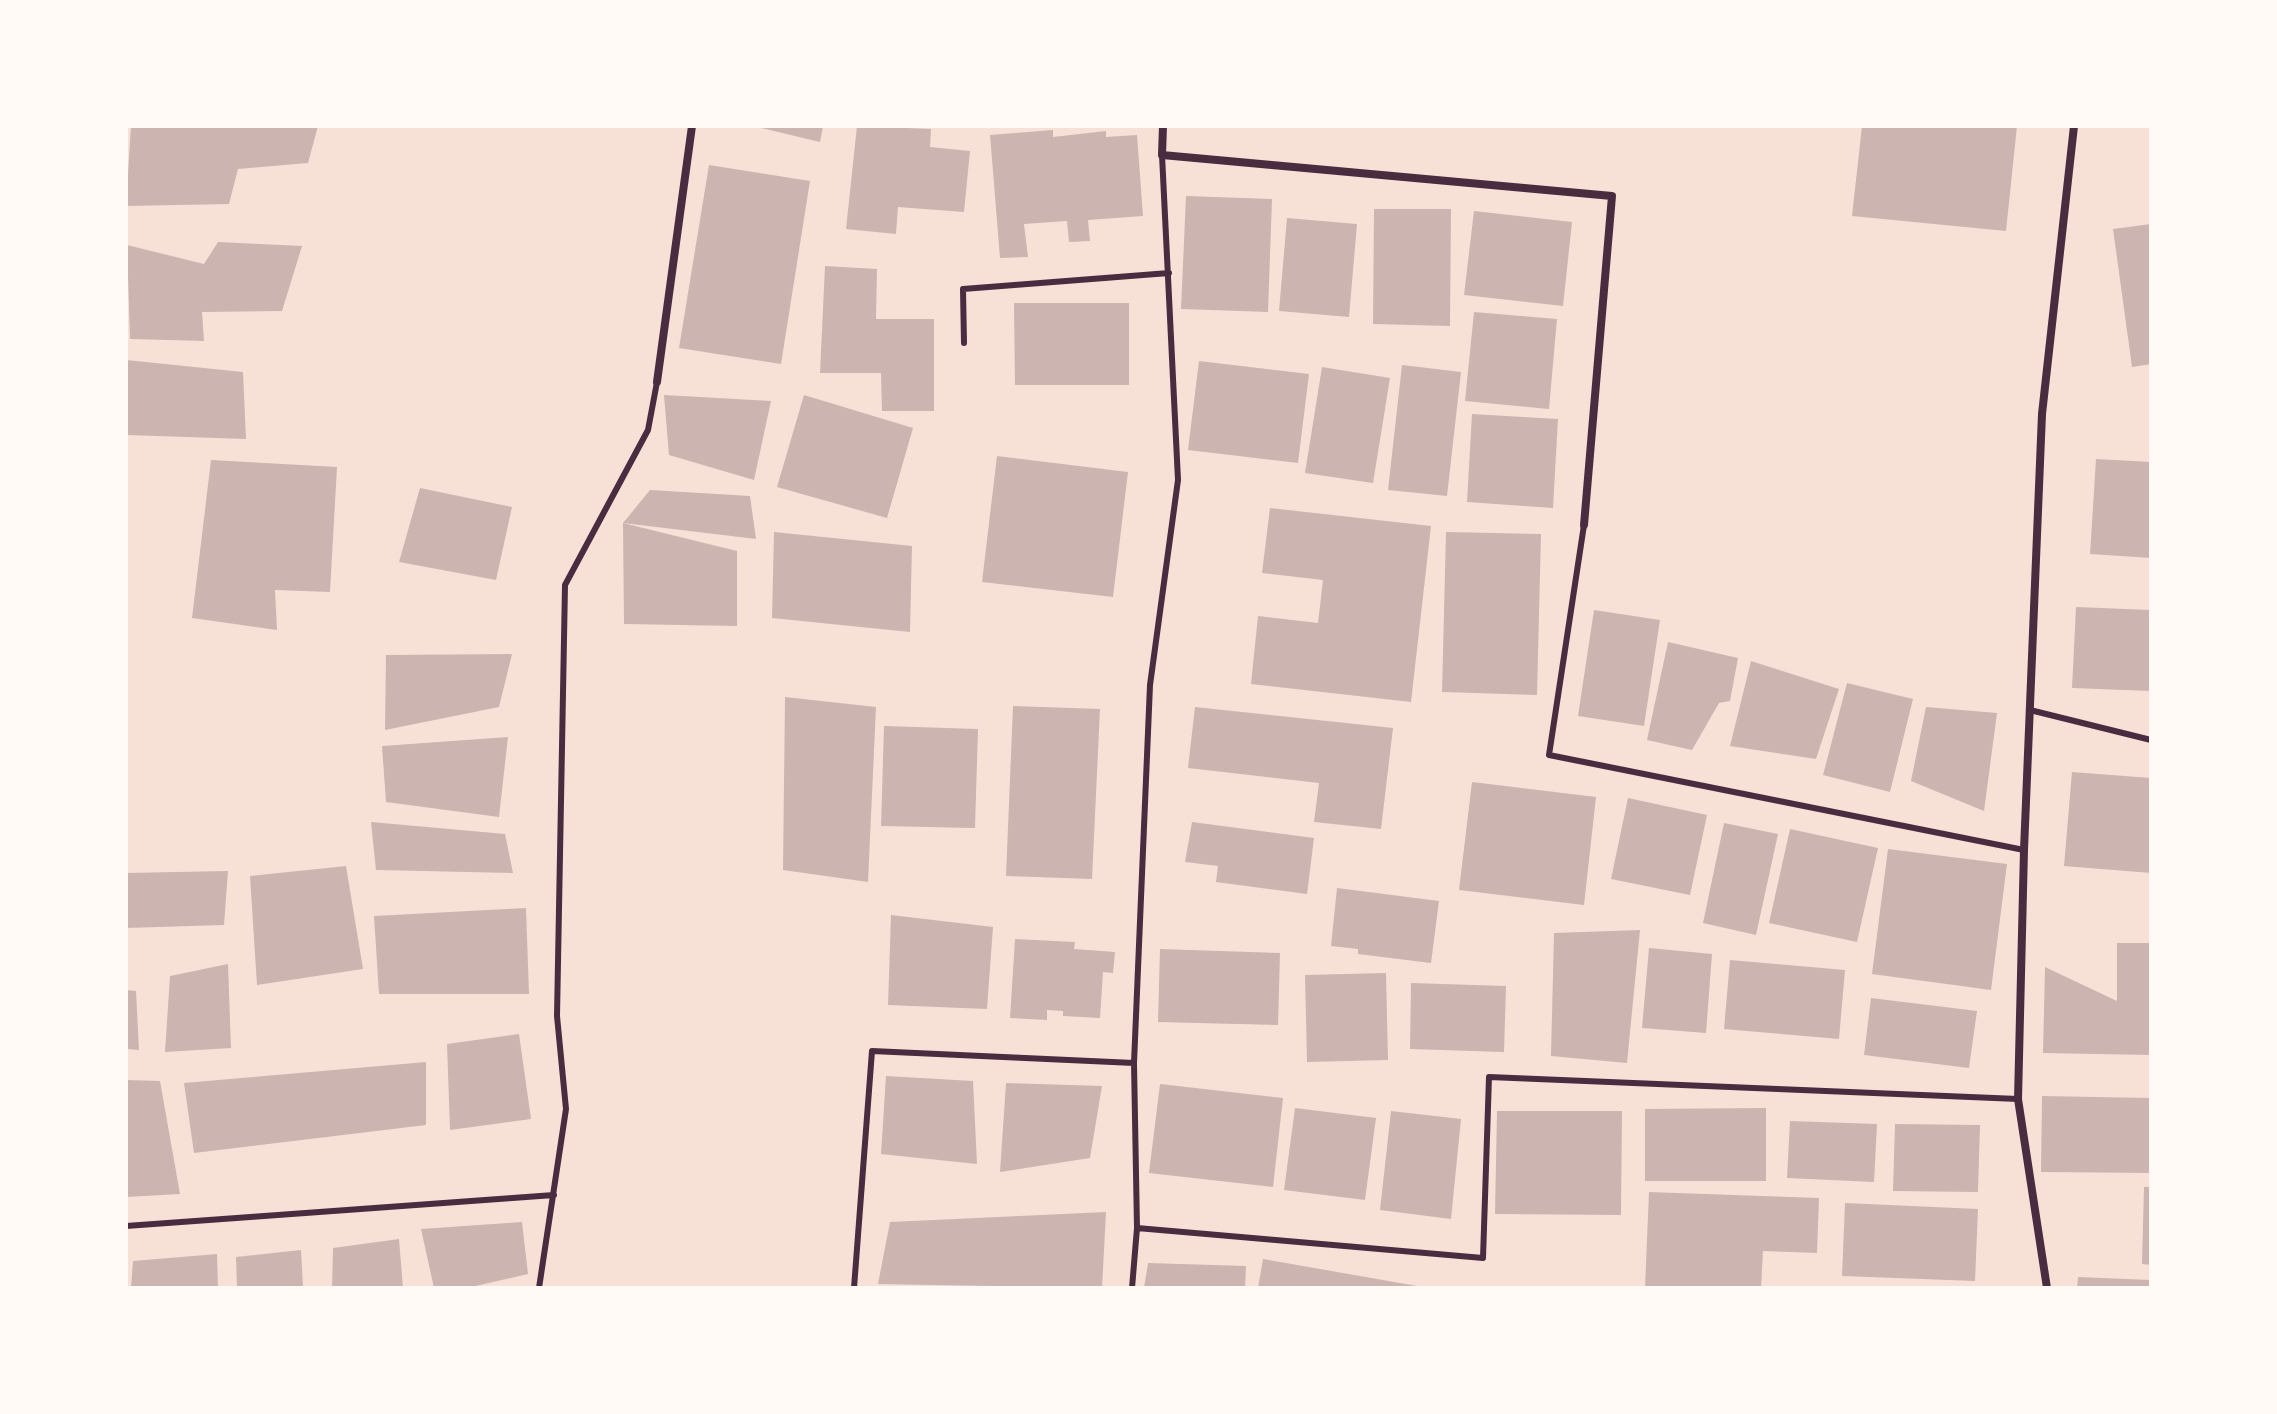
<!DOCTYPE html>
<style>
body{margin:0}
#map{position:relative;width:2277px;height:1414px;overflow:hidden;background:#f7e1d7;font-family:"PT Sans",sans-serif}
canvas{display:block}
.frame{position:absolute;inset:0;border:128px solid #fffaf5;pointer-events:none}
</style>
<div id="map">
<canvas width="2277" height="1414"></canvas>
<div class="frame"></div>
</div>
<script>
const ctx = document.querySelector('canvas').getContext('2d');
ctx.lineJoin = 'round';
function fillPath(path, color) { ctx.fillStyle = color; ctx.fill(path, 'evenodd'); }
function stroke(path, color, width, dash) { ctx.strokeStyle = color; ctx.lineWidth = width; ctx.lineCap = dash ? 'butt' : 'round'; ctx.setLineDash(dash || []); ctx.stroke(path); }
const building = new Path2D(`
 M 131,126 L 318,126 L 308,163 L 238,169 L 229,204 L 126,206 Z
 M 753,126 L 823,126 L 820,142 Z
 M 857,126 L 931,129 L 930,147 L 970,151 L 964,212 L 898,207 L 896,234 L 846,229 Z
 M 1862,126 L 2017,126 L 2006,231 L 1852,216 Z
 M 1053,130 L 1053,137 L 1106,131 L 1106,137 L 1137,135 L 1143,216 L 1088,220 L 1090,241 L 1069,242 L 1067,221 L 1024,224 L 1028,257 L 1000,258 L 990,135 Z
 M 709,165 L 810,181 L 781,364 L 679,348 Z
 M 1186,196 L 1272,199 L 1268,312 L 1181,309 Z
 M 1374,209 L 1451,209 L 1450,326 L 1373,324 Z
 M 1474,211 L 1572,222 L 1563,306 L 1464,295 Z
 M 1287,218 L 1357,224 L 1349,317 L 1279,311 Z
 M 2151,224 L 2151,364 L 2132,367 L 2113,229 Z
 M 218,242 L 302,246 L 282,311 L 202,312 L 204,341 L 130,339 L 127,245 L 204,264 Z
 M 825,266 L 877,269 L 876,319 L 934,319 L 934,411 L 882,411 L 881,373 L 820,373 Z
 M 1014,303 L 1129,303 L 1129,385 L 1015,385 Z
 M 1474,312 L 1557,319 L 1549,409 L 1465,401 Z
 M 126,360 L 243,372 L 246,439 L 126,435 Z
 M 1199,361 L 1309,374 L 1298,463 L 1188,450 Z
 M 1402,365 L 1461,372 L 1447,496 L 1388,490 Z
 M 1322,367 L 1390,378 L 1373,483 L 1305,473 Z
 M 664,395 L 771,401 L 754,480 L 669,455 Z
 M 804,395 L 913,428 L 887,518 L 777,487 Z
 M 1472,414 L 1558,419 L 1553,508 L 1467,502 Z
 M 997,456 L 1128,472 L 1113,597 L 982,582 Z
 M 2096,459 L 2151,462 L 2151,558 L 2090,554 Z
 M 211,460 L 337,467 L 330,592 L 275,590 L 277,630 L 192,618 Z
 M 420,488 L 512,507 L 496,580 L 399,562 Z
 M 650,490 L 750,496 L 756,539 L 623,523 L 737,551 L 737,626 L 624,624 L 623,523 Z
 M 1270,508 L 1431,526 L 1411,702 L 1251,684 L 1258,616 L 1318,623 L 1323,580 L 1262,573 Z
 M 774,532 L 912,546 L 910,632 L 772,618 Z
 M 1446,532 L 1541,534 L 1537,695 L 1442,692 Z
 M 2076,607 L 2151,610 L 2151,691 L 2072,688 Z
 M 1594,610 L 1660,620 L 1644,726 L 1578,716 Z
 M 1668,642 L 1738,658 L 1730,701 L 1719,703 L 1692,750 L 1647,740 Z
 M 512,654 L 499,707 L 385,730 L 386,655 Z
 M 1751,661 L 1839,689 L 1816,759 L 1730,746 Z
 M 1847,683 L 1913,699 L 1890,792 L 1823,775 Z
 M 785,697 L 876,707 L 868,882 L 783,870 Z
 M 1013,706 L 1100,709 L 1092,879 L 1006,876 Z
 M 1195,707 L 1393,728 L 1381,829 L 1314,822 L 1319,783 L 1188,768 Z
 M 1926,707 L 1997,713 L 1984,811 L 1911,781 Z
 M 884,726 L 978,729 L 975,828 L 881,826 Z
 M 508,737 L 499,817 L 386,802 L 382,746 Z
 M 2072,772 L 2151,778 L 2151,873 L 2064,866 Z
 M 1472,782 L 1596,797 L 1584,905 L 1459,890 Z
 M 1628,798 L 1707,815 L 1690,895 L 1611,879 Z
 M 371,822 L 505,834 L 513,873 L 376,870 Z
 M 1192,822 L 1314,838 L 1307,894 L 1216,882 L 1218,866 L 1185,862 Z
 M 1724,823 L 1778,834 L 1756,935 L 1703,923 Z
 M 1790,829 L 1878,848 L 1857,942 L 1769,923 Z
 M 1888,849 L 2007,864 L 1991,990 L 1872,974 Z
 M 346,866 L 363,969 L 257,985 L 250,876 Z
 M 228,871 L 224,925 L 126,928 L 126,873 Z
 M 1337,888 L 1439,901 L 1431,963 L 1358,954 L 1358,949 L 1331,946 Z
 M 526,908 L 529,994 L 379,994 L 374,916 Z
 M 891,915 L 993,927 L 987,1009 L 888,1005 Z
 M 1640,930 L 1627,1063 L 1551,1056 L 1554,933 Z
 M 1015,939 L 1075,942 L 1074,949 L 1115,952 L 1113,973 L 1103,972 L 1100,1018 L 1063,1016 L 1063,1011 L 1047,1010 L 1047,1020 L 1010,1018 Z
 M 2117,943 L 2151,943 L 2151,1055 L 2043,1053 L 2045,967 L 2117,1001 Z
 M 1649,948 L 1712,954 L 1706,1033 L 1642,1028 Z
 M 1160,949 L 1280,953 L 1278,1025 L 1158,1022 Z
 M 1730,960 L 1845,970 L 1839,1039 L 1724,1029 Z
 M 228,964 L 231,1048 L 165,1052 L 170,976 Z
 M 1386,973 L 1388,1060 L 1307,1062 L 1305,975 Z
 M 1411,983 L 1506,986 L 1504,1052 L 1410,1049 Z
 M 126,990 L 136,991 L 139,1050 L 126,1049 Z
 M 1871,998 L 1977,1011 L 1969,1068 L 1864,1055 Z
 M 519,1034 L 531,1119 L 450,1130 L 447,1044 Z
 M 426,1062 L 426,1125 L 194,1153 L 184,1083 Z
 M 886,1076 L 973,1081 L 977,1164 L 881,1154 Z
 M 126,1080 L 160,1081 L 180,1194 L 126,1197 Z
 M 1006,1083 L 1102,1086 L 1090,1158 L 1000,1172 Z
 M 1160,1084 L 1283,1098 L 1273,1187 L 1149,1173 Z
 M 2042,1096 L 2151,1098 L 2151,1173 L 2041,1172 Z
 M 1295,1108 L 1376,1118 L 1365,1200 L 1284,1190 Z
 M 1766,1108 L 1766,1181 L 1645,1181 L 1645,1109 Z
 M 1391,1111 L 1461,1119 L 1451,1219 L 1380,1210 Z
 M 1497,1111 L 1622,1111 L 1621,1215 L 1495,1214 Z
 M 1790,1121 L 1877,1124 L 1874,1182 L 1787,1178 Z
 M 1895,1124 L 1980,1125 L 1978,1192 L 1893,1191 Z
 M 2144,1187 L 2151,1187 L 2151,1265 L 2142,1264 Z
 M 1649,1192 L 1819,1198 L 1817,1253 L 1763,1251 L 1761,1288 L 1645,1288 Z
 M 1845,1203 L 1978,1209 L 1975,1281 L 1842,1276 Z
 M 1106,1212 L 1102,1288 L 878,1284 L 890,1222 Z
 M 522,1222 L 528,1274 L 467,1288 L 434,1288 L 421,1229 Z
 M 399,1239 L 403,1288 L 332,1288 L 333,1248 Z
 M 301,1250 L 303,1288 L 237,1288 L 236,1257 Z
 M 217,1254 L 218,1288 L 131,1288 L 133,1261 Z
 M 1263,1259 L 1417,1286 L 1417,1288 L 1258,1288 Z
 M 1148,1263 L 1246,1266 L 1245,1288 L 1144,1288 Z
 M 2078,1277 L 2151,1280 L 2151,1288 L 2077,1288 Z`);
const service = new Path2D(`
 M 964,343 L 963,289 L 1169,273
 M 1584,525 L 1549,755 L 2024,850
 M 2030,710 L 2151,740
 M 126,1226 L 554,1195
 M 1137,1228 L 1483,1258 L 1489,1077 L 2018,1099
 M 539,1288 L 566,1109 L 557,1016 L 565,585 L 648,430 L 657,382
 M 854,1288 L 872,1051 L 1134,1063
 M 1132,1288 L 1137,1228 L 1134,1063 L 1150,685 L 1178,480 L 1162,155`);
const minor = new Path2D(`
 M 1163,126 L 1162,155 L 1612,196 L 1584,525
 M 657,382 L 692,126
 M 2047,1288 L 2018,1099 L 2024,850 L 2042,414 L 2074,126`);
fillPath(building, '#ccb4b1');
stroke(service, '#4a2c40', 6);
stroke(minor, '#4a2c40', 8);
</script>
